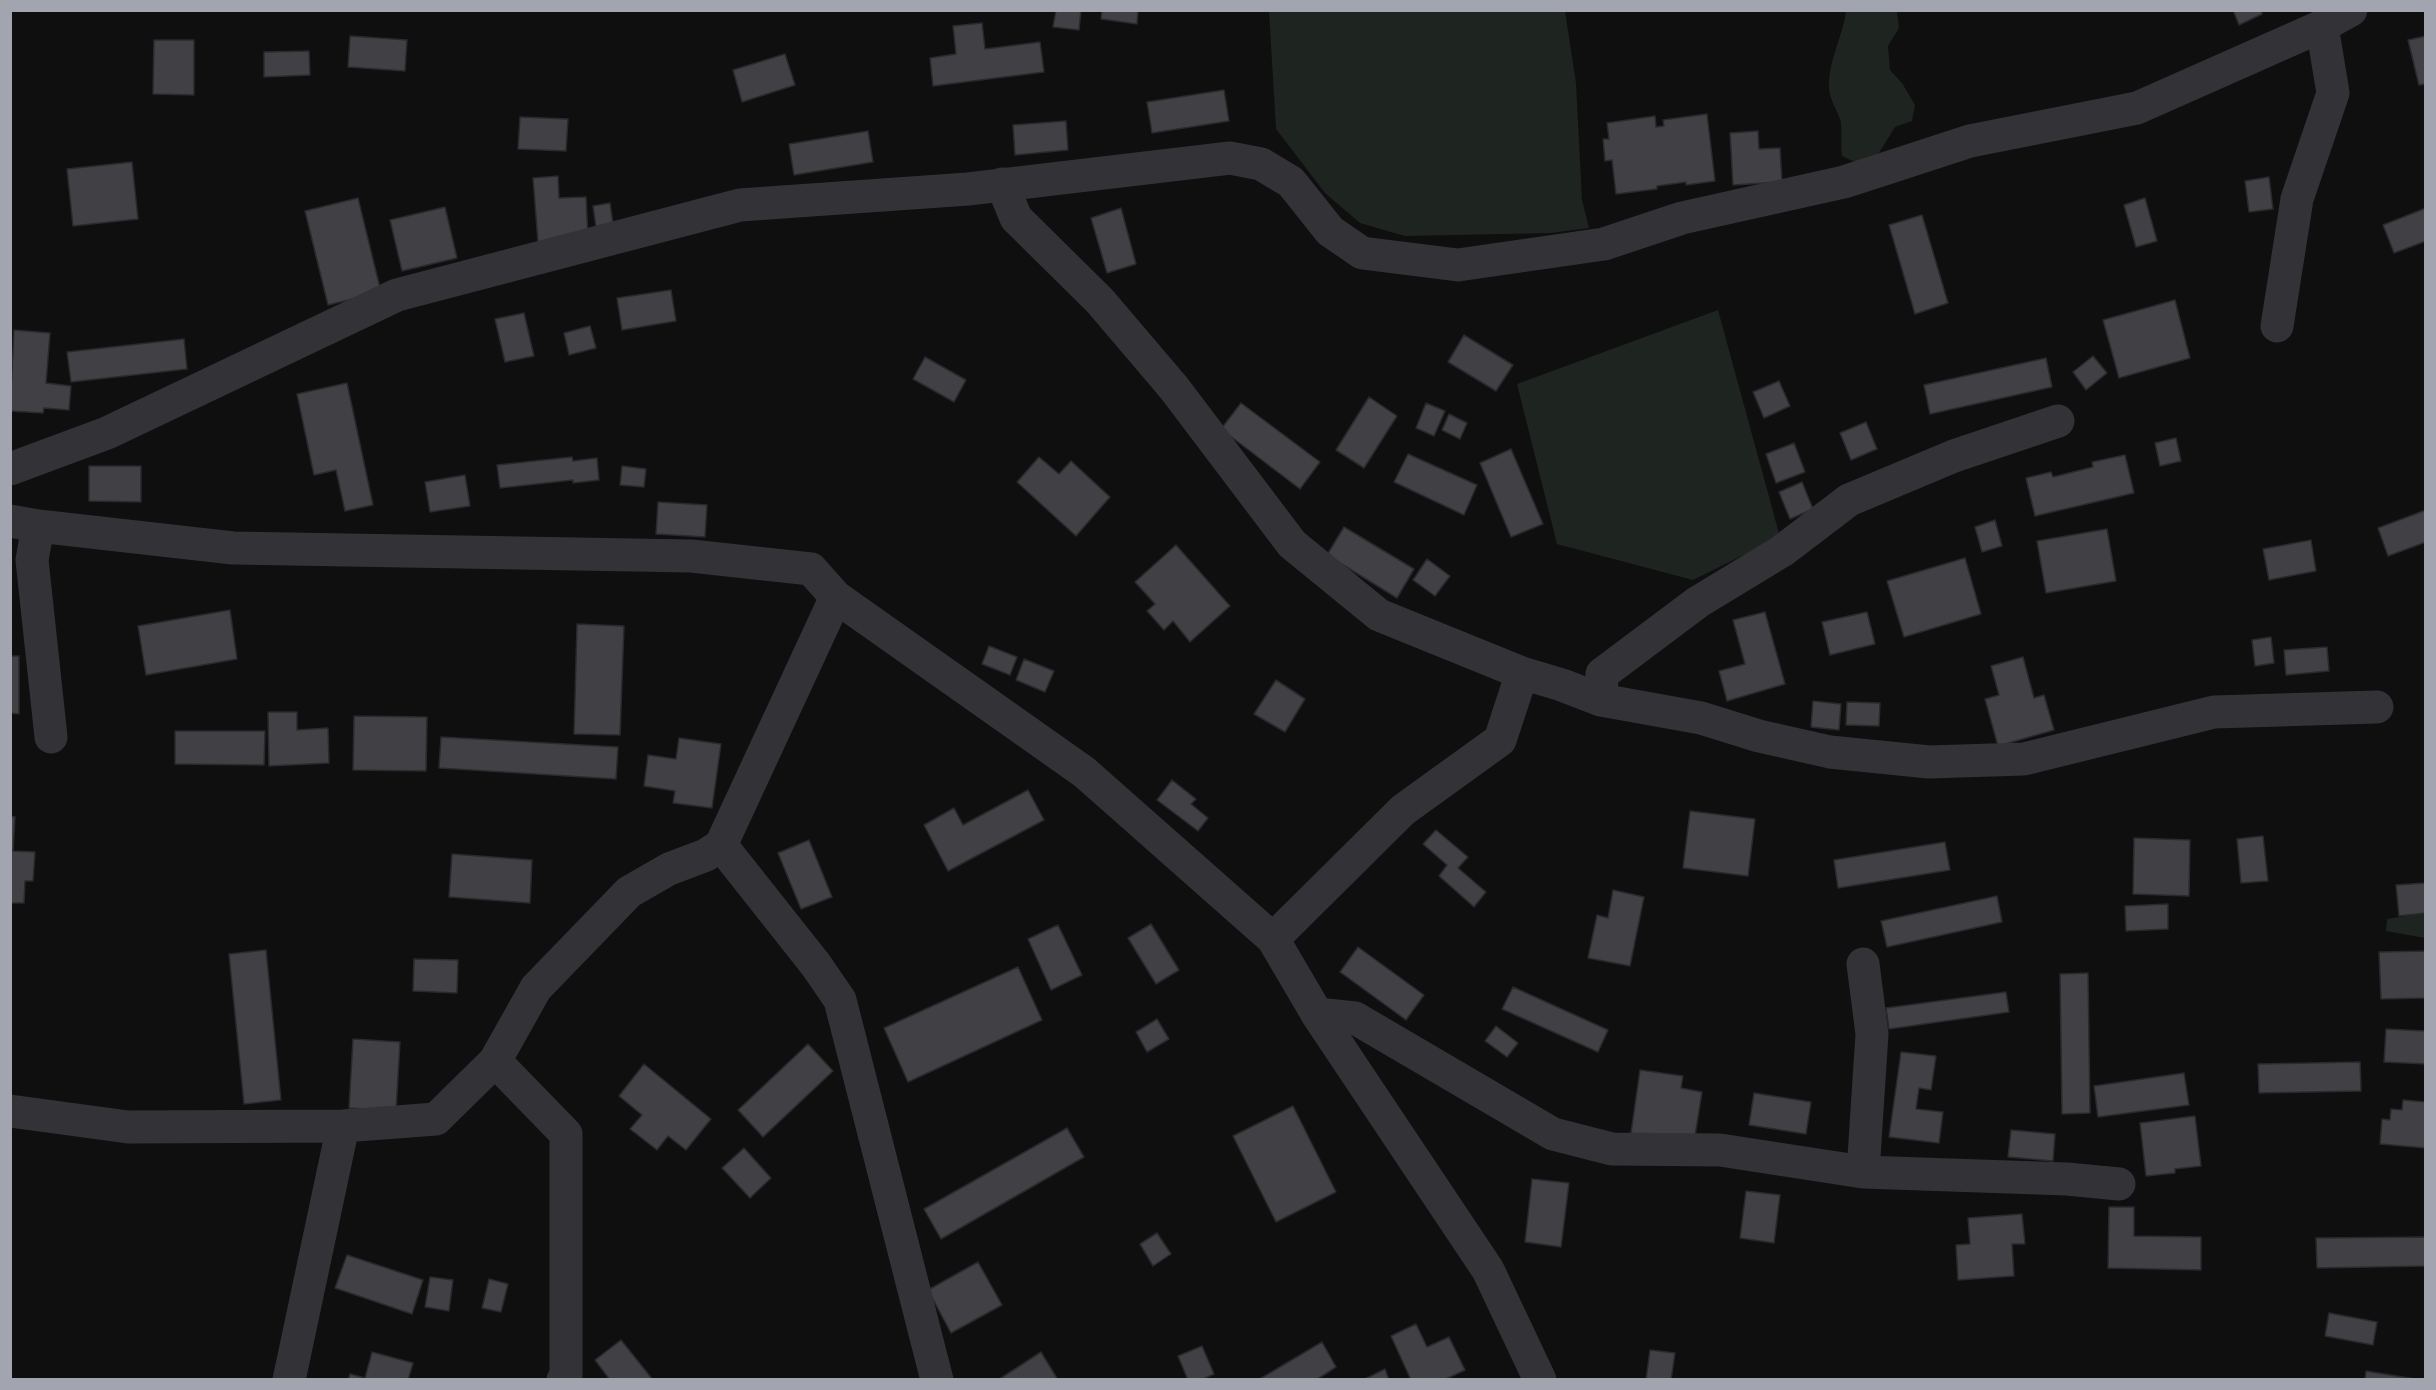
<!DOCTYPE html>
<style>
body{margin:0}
#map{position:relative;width:2436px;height:1390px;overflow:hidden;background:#0f0f10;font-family:"Work Sans",sans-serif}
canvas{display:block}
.frame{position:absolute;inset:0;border:12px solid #a2a5af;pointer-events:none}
</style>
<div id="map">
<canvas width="2436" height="1390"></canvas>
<div class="frame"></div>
</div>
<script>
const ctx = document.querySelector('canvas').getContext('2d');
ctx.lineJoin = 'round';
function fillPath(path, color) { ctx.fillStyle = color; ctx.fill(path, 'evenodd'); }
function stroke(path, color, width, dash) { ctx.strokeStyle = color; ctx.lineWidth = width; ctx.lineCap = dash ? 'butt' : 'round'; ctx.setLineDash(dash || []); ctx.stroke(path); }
const green = new Path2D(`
 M 1269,11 L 1565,11 L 1576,83 L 1582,200 L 1589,228 L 1551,233 L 1405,236 L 1360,223 L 1325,193 L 1276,129 Z
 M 1846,11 L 1897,11 L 1899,28 L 1888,46 L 1890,70 L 1902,83 L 1915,105 L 1912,121 L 1895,127 L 1877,156 L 1857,163 L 1842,156 C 1840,145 1843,127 1840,119 C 1836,108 1830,100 1829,88 C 1828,61 1843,36 1846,11 Z
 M 1718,310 L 1780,537 L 1693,580 L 1557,544 L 1517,384 Z
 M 2425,913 L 2425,938 L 2386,931 L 2387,919 Z`);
const building = new Path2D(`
 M 1056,10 L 1081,10 L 1079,30 L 1053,27 Z
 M 1102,10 L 1138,10 L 1137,24 L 1101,19 Z
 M 2233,10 L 2261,10 L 2262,14 L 2239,25 Z
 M 982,23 L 985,49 L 1040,42 L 1044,72 L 933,86 L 930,58 L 956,54 L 953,26 Z
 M 350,36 L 407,40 L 405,71 L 348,67 Z
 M 2426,36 L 2426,84 L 2419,85 L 2408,40 Z
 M 154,40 L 194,40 L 194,95 L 153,94 Z
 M 309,51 L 310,75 L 264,77 L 264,52 Z
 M 785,54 L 795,85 L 742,102 L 733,70 Z
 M 1224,90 L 1229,121 L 1152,133 L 1147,102 Z
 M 1707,114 L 1715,181 L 1686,185 L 1686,182 L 1657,186 L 1657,189 L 1616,194 L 1612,160 L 1605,161 L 1603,139 L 1609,139 L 1607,123 L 1655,116 L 1656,127 L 1664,126 L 1663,120 Z
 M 520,117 L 568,119 L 566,151 L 518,149 Z
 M 1066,121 L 1068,150 L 1015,155 L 1013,125 Z
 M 868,131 L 873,162 L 794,175 L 789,144 Z
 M 1758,131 L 1759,149 L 1780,148 L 1782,182 L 1733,185 L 1730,133 Z
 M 132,162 L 138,219 L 73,226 L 67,169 Z
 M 558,176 L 559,198 L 586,197 L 588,238 L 538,242 L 533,178 Z
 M 2269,177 L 2273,209 L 2249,212 L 2245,181 Z
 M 358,198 L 381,292 L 328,305 L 305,211 Z
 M 2145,198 L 2157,241 L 2136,247 L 2124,205 Z
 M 610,203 L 613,224 L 596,227 L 593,206 Z
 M 445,207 L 457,258 L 402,271 L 390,220 Z
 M 1121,208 L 1136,264 L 1107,273 L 1091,218 Z
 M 2426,208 L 2426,241 L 2394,253 L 2383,225 Z
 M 1922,215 L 1948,303 L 1915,314 L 1889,225 Z
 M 671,290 L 676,321 L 622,330 L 617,298 Z
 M 2175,300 L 2190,358 L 2119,378 L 2103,320 Z
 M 524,313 L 534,356 L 505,362 L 495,319 Z
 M 590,326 L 596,348 L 569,355 L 564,333 Z
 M 14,330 L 50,333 L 46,383 L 71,386 L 69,410 L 44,408 L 43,413 L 10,411 Z
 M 1464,335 L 1513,365 L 1496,391 L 1448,362 Z
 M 184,339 L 187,369 L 71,382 L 67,352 Z
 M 2093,356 L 2107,373 L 2086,390 L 2073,372 Z
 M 925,357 L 966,380 L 954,402 L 913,379 Z
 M 2046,358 L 2052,387 L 1930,414 L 1924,385 Z
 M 1779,381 L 1790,406 L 1764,418 L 1753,392 Z
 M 347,383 L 373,505 L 345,511 L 336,470 L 314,475 L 297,394 Z
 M 1369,397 L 1397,416 L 1364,468 L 1336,450 Z
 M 1241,403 L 1320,462 L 1300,489 L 1221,429 Z
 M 1426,403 L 1445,411 L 1434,436 L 1416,428 Z
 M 1449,414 L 1467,423 L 1460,439 L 1442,430 Z
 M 1866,422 L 1877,449 L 1851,460 L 1840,433 Z
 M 2176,438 L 2181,461 L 2160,466 L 2155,443 Z
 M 1794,443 L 1805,472 L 1776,483 L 1766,454 Z
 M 1511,449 L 1543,524 L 1511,537 L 1480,463 Z
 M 1408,454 L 1477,485 L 1464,515 L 1394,482 Z
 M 2125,455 L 2134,493 L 2035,516 L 2026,478 L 2051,472 L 2053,477 L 2093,467 L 2092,462 Z
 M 572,457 L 573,461 L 597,458 L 599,480 L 573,483 L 573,480 L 500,488 L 497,465 Z
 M 1039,457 L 1059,474 L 1071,461 L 1110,497 L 1076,536 L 1017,482 Z
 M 89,466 L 141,466 L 141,502 L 89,501 Z
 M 622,466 L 646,469 L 644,487 L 620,485 Z
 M 465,475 L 470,506 L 430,512 L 425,482 Z
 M 1802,482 L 1813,509 L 1790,519 L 1779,492 Z
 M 658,502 L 707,505 L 705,537 L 656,534 Z
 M 2426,510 L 2426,542 L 2388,556 L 2378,528 Z
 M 1995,520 L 2002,546 L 1982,552 L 1975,527 Z
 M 1344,527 L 1414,569 L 1397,598 L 1327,555 Z
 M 2107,529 L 2116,581 L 2046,593 L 2037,541 Z
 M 2311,540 L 2316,571 L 2269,580 L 2263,549 Z
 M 1176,545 L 1230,606 L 1190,642 L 1173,621 L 1164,630 L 1147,611 L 1155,604 L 1135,582 Z
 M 1965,558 L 1981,614 L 1904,637 L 1887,581 Z
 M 1427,559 L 1450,576 L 1435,596 L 1413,580 Z
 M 230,610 L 237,659 L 146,675 L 138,626 Z
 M 1765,612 L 1785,684 L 1727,701 L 1719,671 L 1745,664 L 1733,620 Z
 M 1867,612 L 1875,644 L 1830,655 L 1822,622 Z
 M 577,624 L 624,626 L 620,735 L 574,734 Z
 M 2271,637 L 2274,663 L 2255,666 L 2252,640 Z
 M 989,646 L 1017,657 L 1010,675 L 982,664 Z
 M 2327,647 L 2329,671 L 2286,675 L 2284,650 Z
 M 10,656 L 19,656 L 19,714 L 10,713 Z
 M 2023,657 L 2034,698 L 2044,695 L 2054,730 L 1998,746 L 1985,699 L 1999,695 L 1991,666 Z
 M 1024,659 L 1054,671 L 1045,692 L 1016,680 Z
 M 1276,680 L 1305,699 L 1285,732 L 1254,714 Z
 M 1813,701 L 1841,704 L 1839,730 L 1811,727 Z
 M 1847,702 L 1880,703 L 1879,726 L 1846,725 Z
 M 268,712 L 297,712 L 297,730 L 328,728 L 329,763 L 269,766 Z
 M 354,716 L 427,717 L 426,771 L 353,770 Z
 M 175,731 L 265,731 L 264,765 L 175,764 Z
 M 441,737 L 618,747 L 616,779 L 439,768 Z
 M 679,738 L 721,744 L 712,808 L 673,803 L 675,791 L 644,786 L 648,755 L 676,759 Z
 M 1172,780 L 1196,799 L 1191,804 L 1208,818 L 1198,831 L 1157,800 Z
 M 1028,790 L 1044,820 L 948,871 L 924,825 L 954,808 L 963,825 Z
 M 1690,811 L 1755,819 L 1748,876 L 1683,868 Z
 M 10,816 L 15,817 L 13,851 L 35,852 L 33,881 L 25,881 L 24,903 L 10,903 Z
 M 1436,830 L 1468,857 L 1458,868 L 1486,892 L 1474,907 L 1439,876 L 1447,865 L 1423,844 Z
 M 2263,836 L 2268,881 L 2241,883 L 2237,839 Z
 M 2134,838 L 2190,840 L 2189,896 L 2133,894 Z
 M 809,840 L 832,897 L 801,909 L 778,853 Z
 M 1945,842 L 1950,870 L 1838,888 L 1834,860 Z
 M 452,854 L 532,860 L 530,903 L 449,897 Z
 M 2426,883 L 2426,913 L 2399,916 L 2396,885 Z
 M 1613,890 L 1644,897 L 1630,966 L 1588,958 L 1597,915 L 1608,918 Z
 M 1997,896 L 2002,922 L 1887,947 L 1881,921 Z
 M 2168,904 L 2168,929 L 2126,931 L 2125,906 Z
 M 1151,924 L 1179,970 L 1156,984 L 1128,938 Z
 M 1058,925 L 1082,975 L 1051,990 L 1028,939 Z
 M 1358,947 L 1424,995 L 1406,1020 L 1340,972 Z
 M 266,950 L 281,1100 L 244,1104 L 229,954 Z
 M 2426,951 L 2426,998 L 2381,999 L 2379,952 Z
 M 414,959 L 458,960 L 457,993 L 413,991 Z
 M 1018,967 L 1042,1020 L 908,1082 L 884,1028 Z
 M 2088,973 L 2090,1113 L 2062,1114 L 2060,974 Z
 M 1513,987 L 1608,1030 L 1598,1052 L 1502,1009 Z
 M 2006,992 L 2009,1012 L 1889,1029 L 1886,1008 Z
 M 1157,1019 L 1169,1039 L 1147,1052 L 1136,1032 Z
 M 1496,1026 L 1518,1043 L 1507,1057 L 1485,1041 Z
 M 2386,1029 L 2426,1031 L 2426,1064 L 2384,1062 Z
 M 353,1039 L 400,1042 L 396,1111 L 349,1108 Z
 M 808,1044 L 833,1071 L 763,1137 L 738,1110 Z
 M 1901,1052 L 1936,1056 L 1931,1090 L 1919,1088 L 1916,1109 L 1943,1112 L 1939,1143 L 1889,1137 Z
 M 2360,1062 L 2361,1091 L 2259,1093 L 2258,1064 Z
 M 644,1064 L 711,1119 L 686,1150 L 668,1136 L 657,1150 L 630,1129 L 642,1115 L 619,1096 Z
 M 1640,1070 L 1683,1076 L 1681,1088 L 1702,1092 L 1694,1142 L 1631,1133 Z
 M 2184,1073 L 2189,1105 L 2098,1117 L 2094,1086 Z
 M 1754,1093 L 1811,1102 L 1806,1134 L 1749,1125 Z
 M 2403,1100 L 2426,1102 L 2426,1148 L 2380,1144 L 2382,1119 L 2390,1120 L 2391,1109 L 2402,1110 Z
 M 1293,1106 L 1336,1192 L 1276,1222 L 1233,1136 Z
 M 2195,1116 L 2201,1166 L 2175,1169 L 2175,1173 L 2146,1176 L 2140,1123 Z
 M 1067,1128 L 1084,1157 L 941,1239 L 924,1209 Z
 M 2011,1130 L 2055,1134 L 2053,1161 L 2008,1157 Z
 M 744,1148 L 771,1178 L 750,1198 L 722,1168 Z
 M 1532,1179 L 1569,1183 L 1561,1247 L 1525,1242 Z
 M 1746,1191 L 1780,1195 L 1774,1243 L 1740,1238 Z
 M 2109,1207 L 2134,1207 L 2134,1236 L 2201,1237 L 2201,1270 L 2108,1268 Z
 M 2022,1214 L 2025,1244 L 2012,1244 L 2014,1276 L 1958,1280 L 1956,1245 L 1970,1244 L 1968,1218 Z
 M 1157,1233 L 1171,1254 L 1153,1266 L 1140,1244 Z
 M 2426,1237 L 2426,1266 L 2317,1268 L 2316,1238 Z
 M 347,1255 L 423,1280 L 412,1314 L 335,1288 Z
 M 978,1262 L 1002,1305 L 951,1333 L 928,1290 Z
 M 430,1277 L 453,1280 L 449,1311 L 425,1307 Z
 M 489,1279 L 508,1284 L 501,1312 L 482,1308 Z
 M 2329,1313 L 2377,1322 L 2373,1345 L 2325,1336 Z
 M 1416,1324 L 1427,1347 L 1449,1337 L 1465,1370 L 1444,1380 L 1411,1380 L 1391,1336 Z
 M 621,1340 L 653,1380 L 610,1380 L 595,1360 Z
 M 1322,1342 L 1336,1367 L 1316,1380 L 1258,1380 Z
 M 1202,1346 L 1214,1374 L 1201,1380 L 1188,1380 L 1178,1356 Z
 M 1650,1350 L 1675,1353 L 1671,1380 L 1646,1380 Z
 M 372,1352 L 413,1363 L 408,1380 L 348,1380 L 350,1374 L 365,1378 Z
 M 1041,1352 L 1058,1380 L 998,1380 Z
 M 1385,1369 L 1389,1380 L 1363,1380 Z
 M 2366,1371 L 2421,1380 L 2365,1380 Z`);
const minor = new Path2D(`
 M 1002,184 L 1016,218 L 1100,301 L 1174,388 L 1292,544 L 1379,615 L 1522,673 L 1562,685 L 1601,700 L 1701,718 L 1759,736 L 1830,752 L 1929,762 L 2024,759 L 2214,712 L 2377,707
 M 2277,326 L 2297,199 L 2333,93 L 2322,26
 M 10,469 L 107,433 L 397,295 L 740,205 L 968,189 L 1230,158 L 1261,164 L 1291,182 L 1330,231 L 1362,253 L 1458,265 L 1604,244 L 1682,218 L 1844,182 L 1970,141 L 2137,108 L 2322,26 L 2351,10
 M 10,521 L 38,526 L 233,548 L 691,556 L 811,569 L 836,597 L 1084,772 L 1273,939 L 1317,1014 L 1488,1270 L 1540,1380
 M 38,526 L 32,560 L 51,737
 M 1601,700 L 1602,674 L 1698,602 L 1782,551 L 1849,500 L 1954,456 L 2058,421
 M 721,845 L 816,965 L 840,1000 L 937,1380
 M 1273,939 L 1403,810 L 1500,740 L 1522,673
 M 1863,964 L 1872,1034 L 1863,1172
 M 1317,1014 L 1355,1018 L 1553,1134 L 1612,1149 L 1720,1150 L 1863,1172 L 2067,1179 L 2119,1184
 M 495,1061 L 566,1134 L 566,1376 L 563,1380
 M 10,1111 L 128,1127 L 343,1126 L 436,1119 L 495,1061 L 536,988 L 629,892 L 669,869 L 706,855 L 721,845 L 836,597
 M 289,1380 L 343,1126`);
fillPath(green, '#1e241f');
fillPath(building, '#414145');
stroke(building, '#2a292c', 1.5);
stroke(minor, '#333337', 33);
</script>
